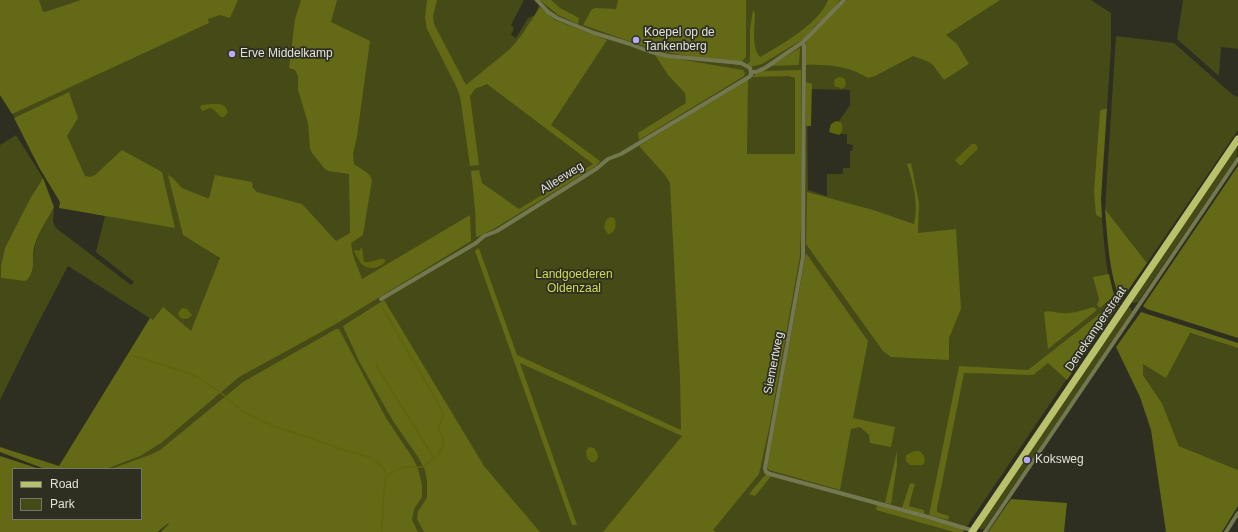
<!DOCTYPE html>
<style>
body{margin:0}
#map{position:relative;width:1238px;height:532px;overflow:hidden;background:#2e2f21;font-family:Helvetica,sans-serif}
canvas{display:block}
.legend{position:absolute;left:12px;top:468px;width:130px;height:52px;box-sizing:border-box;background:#2e2f21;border:1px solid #76776b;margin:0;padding:5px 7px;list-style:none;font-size:12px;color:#e1e2d9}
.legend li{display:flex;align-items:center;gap:8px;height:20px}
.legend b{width:20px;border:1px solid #76776b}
</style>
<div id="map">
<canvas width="1238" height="532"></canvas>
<ul class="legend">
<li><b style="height:5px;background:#b9c16b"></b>Road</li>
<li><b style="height:11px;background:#464a17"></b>Park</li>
</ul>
</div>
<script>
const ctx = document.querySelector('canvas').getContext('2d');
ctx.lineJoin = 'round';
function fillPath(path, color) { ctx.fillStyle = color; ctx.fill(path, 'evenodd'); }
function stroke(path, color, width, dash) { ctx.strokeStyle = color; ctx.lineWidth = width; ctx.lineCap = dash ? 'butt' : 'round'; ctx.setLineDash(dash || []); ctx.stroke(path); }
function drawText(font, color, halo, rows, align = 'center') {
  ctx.font = font + ' Helvetica,sans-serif'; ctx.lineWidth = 3.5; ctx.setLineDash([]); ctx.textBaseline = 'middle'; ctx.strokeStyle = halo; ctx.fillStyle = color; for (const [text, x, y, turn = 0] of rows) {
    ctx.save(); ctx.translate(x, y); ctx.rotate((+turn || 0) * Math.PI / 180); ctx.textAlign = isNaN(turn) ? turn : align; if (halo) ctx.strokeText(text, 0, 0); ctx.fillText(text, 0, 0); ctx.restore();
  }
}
const green = new Path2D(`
 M 0,0 L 524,0 L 511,25 L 514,28 L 511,35 L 516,38 L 528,18 L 535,15 L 539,5 L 533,0 L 1091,0 L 1111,13 L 1111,48 L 1107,108 L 1104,109 L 1100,217 L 1102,218 C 1104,239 1106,288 1119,302 L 963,532 L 160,532 L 173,516 L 141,469 L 58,469 L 151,319 L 68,266 L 34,331 L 0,400 L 0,145 L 16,135 L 43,178 L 31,197 L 1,278 L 24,281 L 32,272 L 35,245 L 38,236 L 54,207 L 53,222 L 56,228 L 131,285 L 134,282 L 96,252 L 105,216 L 69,209 L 32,154 L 15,118 L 0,95 ZM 807,89 L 850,90 L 850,105 L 839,121 L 841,122 L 841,134 L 847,134 L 847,144 L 853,145 L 852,151 L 850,151 L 850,168 L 843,168 L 843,174 L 827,174 L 827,196 L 808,190 ZM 218,256 L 228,257 L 205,297 L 220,260 ZM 914,451 L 925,462 L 923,465 L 906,455 ZM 910,483 L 915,485 L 909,506 L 924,510 L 903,507 Z
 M 1183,0 L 1238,0 L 1238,49 L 1221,47 L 1219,76 L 1177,39 Z
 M 1116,36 L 1174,43 L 1233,95 L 1238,97 L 1238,130 L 1147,263 L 1105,209 Z
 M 1238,142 L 1237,157 L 1140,299 L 1138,302 L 1133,303 L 1132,302 Z
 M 1129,307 L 1131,308 L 1132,312 L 1125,325 L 984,529 L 980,529 L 979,527 L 1127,308 Z
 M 1189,333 L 1238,348 L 1238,470 L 1179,446 L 1162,403 L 1143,375 L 1143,363 L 1166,377 Z`);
const forest = new Path2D(`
 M 0,0 L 39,0 L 43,12 L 45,12 L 81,0 L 238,0 L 230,18 L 220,15 L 208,19 L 209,23 L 12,114 L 0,95 Z
 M 301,0 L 337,0 L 331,22 L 370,41 L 357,136 L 353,154 L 354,164 L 369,174 L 372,180 L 363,235 L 351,243 L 353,255 L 362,279 L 470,215 L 471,241 L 334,325 L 239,377 L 161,443 L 140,456 L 106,469 L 45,469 L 0,452 L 0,447 L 59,466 L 150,318 L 153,320 L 163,307 L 191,331 L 220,258 L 183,235 L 168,175 L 173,178 L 182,188 L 207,198 L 209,198 L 215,175 L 252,182 L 253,188 L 257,192 L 302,204 L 336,241 L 350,233 L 349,174 L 328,171 L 324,168 L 312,153 L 310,148 L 308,123 L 298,90 L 298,76 L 295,70 L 289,68 L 295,19 Z
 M 427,0 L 437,0 L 433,16 L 434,24 L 466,85 L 510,49 L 521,36 L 540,7 L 555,20 L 607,40 L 551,125 L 600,161 L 596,166 L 492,230 L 477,237 L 476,235 L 475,209 L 471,171 L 479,170 L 482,183 L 519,209 L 593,164 L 487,84 L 475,89 L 470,96 L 479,165 L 470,166 L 460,96 L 455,84 L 427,29 L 425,18 Z
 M 540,0 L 551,0 L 560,8 L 579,18 L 578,24 L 558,15 Z
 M 618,0 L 746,0 L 746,57 L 739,65 L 665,52 L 643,46 L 583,25 L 592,9 L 596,8 L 616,9 Z
 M 828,0 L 840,0 L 831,12 L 815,26 L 805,38 L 762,64 L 754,66 L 746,66 L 750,61 L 750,29 L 753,10 L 755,13 C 755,27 751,47 760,57 C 781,45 820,23 828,0 Z
 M 847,0 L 1000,0 L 946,35 L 957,44 L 969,64 L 944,80 L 933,65 L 929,62 L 913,56 L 875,76 L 868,78 C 849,66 828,64 805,65 C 805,58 804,49 806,43 C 810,33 838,10 847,0 Z
 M 800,48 L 799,65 L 770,66 Z
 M 655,55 L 743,70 L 745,73 L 744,76 L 639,140 L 638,133 L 686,103 L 685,93 L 668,75 Z
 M 801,70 L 802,197 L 800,256 L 770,424 L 759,474 L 713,530 L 716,532 L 603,532 L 682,436 L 520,363 L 577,525 L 572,525 L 475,251 L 478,248 L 480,251 L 517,355 L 681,430 L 680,378 L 670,183 L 665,175 L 639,146 L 748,79 L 747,154 L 795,154 L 795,78 L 788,76 L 751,77 L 761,71 Z
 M 806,82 L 812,84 L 811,126 L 806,126 Z
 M 69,92 L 78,118 L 67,136 L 85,176 L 91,177 L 95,175 L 122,150 L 162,172 L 175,228 L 59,208 L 60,202 L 40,169 L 14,118 Z
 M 1107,108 L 1101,199 L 1102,218 L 1096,215 L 1094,192 L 1100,111 L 1101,110 Z
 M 911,163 L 919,203 L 918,233 L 956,229 L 961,309 L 949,338 L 949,360 L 891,357 L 883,351 L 806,244 L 807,192 L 873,210 L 914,224 C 919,205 913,182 907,164 Z
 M 1238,166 L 1238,338 L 1147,309 L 1143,306 Z
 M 43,178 L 54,207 C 48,219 39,231 35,244 C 31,256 37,269 27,280 L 24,281 L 1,278 L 1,266 L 5,248 L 31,197 Z
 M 1105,209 L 1147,263 L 1124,296 L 1118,293 C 1109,271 1107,233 1105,209 Z
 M 806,253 L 868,341 L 853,418 L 895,427 L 891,447 L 870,443 L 869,435 L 860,427 L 851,429 L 840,490 L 769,470 L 767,467 Z
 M 1109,274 L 1114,296 L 1100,308 L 1097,305 L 1099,299 L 1093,277 Z
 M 384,300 L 484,466 L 540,532 L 424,532 L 417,519 L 418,511 L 427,498 L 427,481 L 425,470 L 418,457 L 393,421 L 359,361 L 343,326 Z
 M 1116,301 L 1119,302 L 1119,304 L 1067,380 L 1048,363 L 1033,375 L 964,373 L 937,508 L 937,512 L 949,516 L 948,520 L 929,515 L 959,366 L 1028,370 Z
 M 1094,307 L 1097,310 L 1048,349 L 1044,312 C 1050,310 1056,313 1062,313 C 1073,314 1083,310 1094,307 Z
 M 1141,312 L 1238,343 L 1238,348 L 1190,333 L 1166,378 L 1143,364 L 1143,375 L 1162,403 L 1179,446 L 1238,470 L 1238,506 L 1222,532 L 1166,532 L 1151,430 L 1140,397 L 1116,347 Z
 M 336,329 L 339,329 L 386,418 L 414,460 L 418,469 L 422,485 L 422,497 L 414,509 L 412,520 L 418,532 L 161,532 L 169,524 L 168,523 L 158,532 L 0,532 L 0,456 L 40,469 L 13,469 L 13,519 L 141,519 L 141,469 L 111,469 L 152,454 L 160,450 L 243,382 Z
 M 897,451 L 897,465 L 891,504 L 885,503 Z
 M 766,474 L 772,475 L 755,496 L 749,494 Z
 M 910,483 L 915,484 L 909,506 L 924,510 L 924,514 L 902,508 Z
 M 1011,499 L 1067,503 L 1064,532 L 988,532 Z
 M 877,505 L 963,529 L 964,531 L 963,532 L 954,532 L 876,510 Z`);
const water = new Path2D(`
 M 839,77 L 844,78 L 846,83 L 845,87 L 840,89 L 839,87 L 835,87 L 834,82 L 835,79 Z
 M 212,104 C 219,104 225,103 228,112 L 224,117 L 221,117 L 214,110 L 210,108 L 202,111 L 200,107 L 202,105 Z
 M 836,121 L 841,122 C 843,126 843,133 839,135 L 829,132 L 831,124 Z
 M 972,144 L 976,144 L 978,149 L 970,156 L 962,165 L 959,165 L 955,160 Z
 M 610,217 L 614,218 C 617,223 616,231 610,234 L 608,234 L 604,228 L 606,220 Z
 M 362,247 L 364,262 C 372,263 378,258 385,259 L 385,262 C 379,269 366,271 360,262 C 358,259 356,255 354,251 L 355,250 L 359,251 Z
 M 182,308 L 187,309 L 192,315 L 191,316 L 187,319 L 180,318 L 178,313 Z
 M 589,447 L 594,448 C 598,453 600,457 595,462 L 591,462 L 587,458 L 586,451 Z
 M 914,451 L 920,451 L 924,456 L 925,462 L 923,465 L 910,465 L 906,461 L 906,455 Z`);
const stream = new Path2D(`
 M 382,307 L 442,410 L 443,416 L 438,427 C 446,441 446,449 433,459 C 430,462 426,465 422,467 C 417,468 412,466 406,467 C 399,468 393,472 386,476 L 383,501 L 382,532
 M 134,356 L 182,371 L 197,377 L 221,393 L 245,413 L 260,420 L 282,429 L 314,439 L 343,450 L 373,458 L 383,467 L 386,476
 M 376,365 L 434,458`);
const minor = new Path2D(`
 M 537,0 L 548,12 L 557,18 L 594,33 L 627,43 L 651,52 L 668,56 L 741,63 L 750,68 L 751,72
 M 803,42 L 804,47 L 803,257 L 765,468 L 766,472 L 770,474 L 928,517 L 974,531
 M 751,72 L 756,72 L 765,68 L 803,42 L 844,0
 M 381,299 L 476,243 L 484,236 L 497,231 L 596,169 L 608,159 L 621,154 L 749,77 L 751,75 L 751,72
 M 985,532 L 1238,159
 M 1226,532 L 1238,513`);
const primary = new Path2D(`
 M 972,532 L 1238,139`);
const markers = [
 [636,40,4,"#baaaf6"],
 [232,54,4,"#baaaf6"],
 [1027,460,4,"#baaaf6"]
];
const poiNames = [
 ["Koepel op de",644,33],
 ["Tankenberg",644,47],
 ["Erve Middelkamp",240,54],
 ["Koksweg",1035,460]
];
const streetNames = [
 ["Alleeweg",562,178,-32],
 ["Denekamperstraat",1096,329,-56],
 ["Siemertweg",774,363,-79]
];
const parkNames = [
 ["Landgoederen",574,275],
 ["Oldenzaal",574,289]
];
fillPath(green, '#464a17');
fillPath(forest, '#636914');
fillPath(water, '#5f650d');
stroke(stream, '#5f650d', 1.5);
stroke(minor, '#737850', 4);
stroke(primary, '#b9c16b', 7);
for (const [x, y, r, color] of markers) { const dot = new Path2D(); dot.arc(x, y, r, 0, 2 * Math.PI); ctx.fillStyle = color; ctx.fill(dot); stroke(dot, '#2e2f21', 1.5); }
drawText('12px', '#e1e2d9', '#2e2f21', poiNames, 'left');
drawText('12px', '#e1e2d9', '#2e2f21', streetNames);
drawText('12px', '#d0db51', '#2e2f21', parkNames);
</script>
